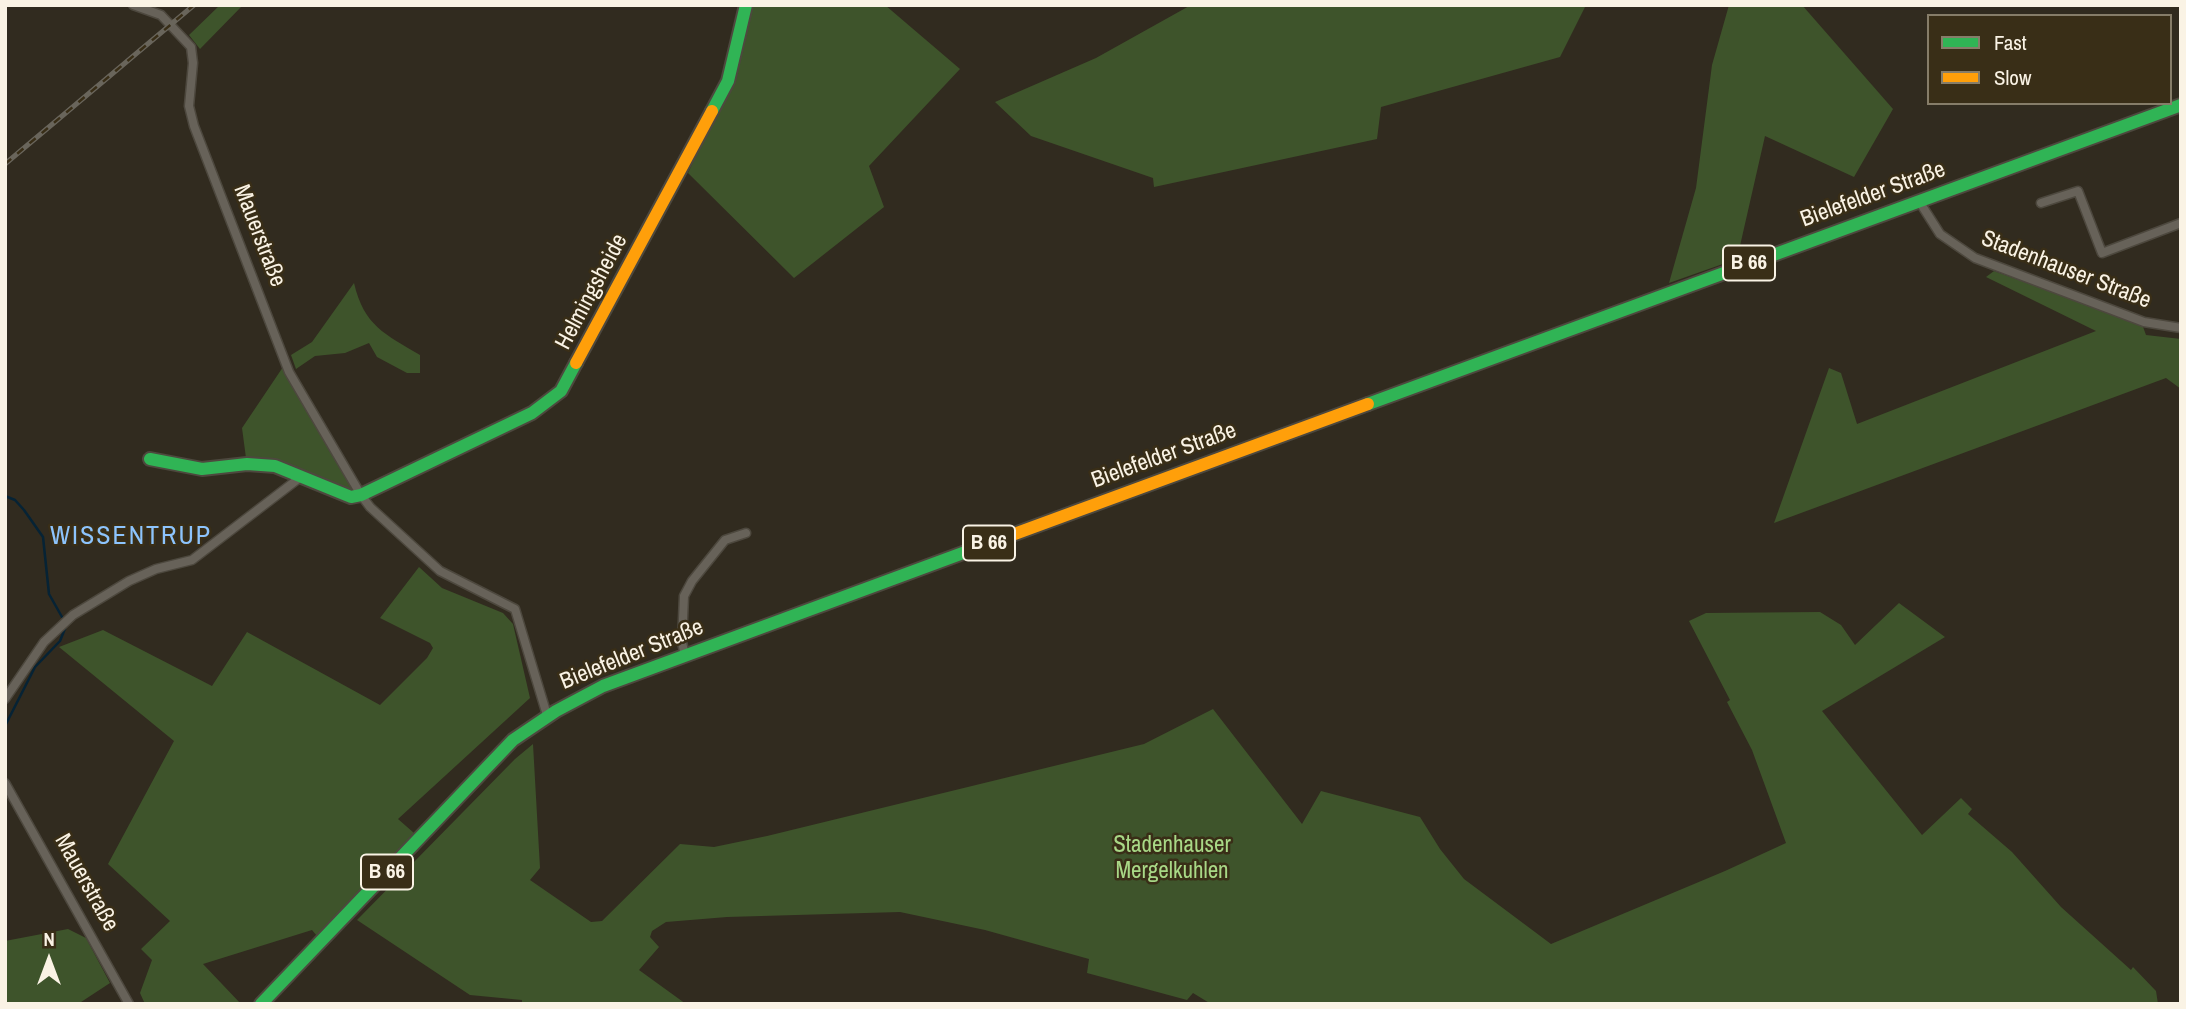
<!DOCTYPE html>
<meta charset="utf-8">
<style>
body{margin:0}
#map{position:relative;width:2186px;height:1009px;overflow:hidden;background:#312b1f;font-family:"Archivo Narrow",sans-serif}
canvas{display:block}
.frame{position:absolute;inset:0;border:7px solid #faf3e5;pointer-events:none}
.legend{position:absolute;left:1927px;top:14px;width:245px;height:91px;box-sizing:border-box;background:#392e17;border:2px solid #867d69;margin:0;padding:9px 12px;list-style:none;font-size:21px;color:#faf3e5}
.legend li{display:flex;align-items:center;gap:14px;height:35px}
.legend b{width:35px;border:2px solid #867d69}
.north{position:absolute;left:14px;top:925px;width:70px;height:70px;-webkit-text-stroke:5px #392e17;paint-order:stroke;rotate:0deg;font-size:19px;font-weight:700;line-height:28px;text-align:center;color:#faf3e5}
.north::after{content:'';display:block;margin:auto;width:24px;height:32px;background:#faf3e5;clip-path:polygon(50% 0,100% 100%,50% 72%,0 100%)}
</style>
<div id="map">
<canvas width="2186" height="1009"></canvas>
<div class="frame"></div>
<ul class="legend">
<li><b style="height:9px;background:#30b455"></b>Fast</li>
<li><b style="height:9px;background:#ff9f0a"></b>Slow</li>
</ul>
<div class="north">N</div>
</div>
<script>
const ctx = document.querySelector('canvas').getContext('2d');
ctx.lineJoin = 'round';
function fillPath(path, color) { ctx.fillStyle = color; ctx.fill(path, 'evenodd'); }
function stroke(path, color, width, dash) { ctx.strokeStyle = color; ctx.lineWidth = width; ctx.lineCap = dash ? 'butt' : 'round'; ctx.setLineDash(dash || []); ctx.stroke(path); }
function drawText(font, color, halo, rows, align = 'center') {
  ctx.font = font + ' "Archivo Narrow",sans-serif'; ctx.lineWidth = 5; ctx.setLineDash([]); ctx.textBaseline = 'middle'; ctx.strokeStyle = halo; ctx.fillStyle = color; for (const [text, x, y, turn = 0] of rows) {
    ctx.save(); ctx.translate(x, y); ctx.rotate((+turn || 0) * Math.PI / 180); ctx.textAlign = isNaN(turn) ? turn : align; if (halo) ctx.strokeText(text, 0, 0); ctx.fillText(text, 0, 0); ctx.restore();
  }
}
const green = new Path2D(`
 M 220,5 L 243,5 L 200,49 L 189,35 Z
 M 749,5 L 885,5 L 960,69 L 869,166 L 884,207 L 794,278 L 688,173 L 730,82 Z
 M 1191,5 L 1586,5 L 1560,57 L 1381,107 L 1377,139 L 1154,187 L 1153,178 L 1031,136 L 995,102 L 1096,58 Z
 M 1729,5 L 1802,5 L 1893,109 L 1854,177 L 1765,136 L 1737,259 L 1669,283 L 1696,188 L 1712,65 Z
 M 1994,271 L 2142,324 L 2146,335 L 2181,339 L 2181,389 L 2166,378 L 1774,523 L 1829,368 L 1841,373 L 1857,424 L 2096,331 L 1986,277 Z
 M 354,283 C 364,326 385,334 420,355 L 420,373 L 407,373 L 377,357 L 369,343 L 345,353 L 315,356 L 296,369 L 291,355 L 312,342 Z
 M 283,367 L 355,490 L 349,491 L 276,459 L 246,458 L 242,428 Z
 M 419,567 L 442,588 L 503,613 L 513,624 L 530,698 L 398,819 L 414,833 L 317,936 L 312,930 L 203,964 L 241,1004 L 145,1004 L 140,993 L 152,960 L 141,949 L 170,921 L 108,864 L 174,741 L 59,647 L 103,630 L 212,686 L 247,632 L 380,705 L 427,658 L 433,648 L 430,643 L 380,618 Z
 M 1899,603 L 1945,637 L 1822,711 L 1922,835 L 1961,798 L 1972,809 L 1968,814 L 2012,852 L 2061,907 L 2131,970 L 2133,967 L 2156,991 L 2158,1004 L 1211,1004 L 1193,993 L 1187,1000 L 1087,973 L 1089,959 L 985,930 L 900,912 L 727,917 L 666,922 L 652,931 L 650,937 L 659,947 L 639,970 L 686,1004 L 522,1004 L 522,1000 L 470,995 L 357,920 L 515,759 L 533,744 L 540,868 L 530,880 L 591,922 L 602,921 L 680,844 L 714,847 L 767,836 L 1144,744 L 1213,709 L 1302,824 L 1321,791 L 1420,817 L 1440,849 L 1464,879 L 1551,944 L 1725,871 L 1786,843 L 1752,750 L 1727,702 L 1730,700 L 1689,621 L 1706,613 L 1820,612 L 1841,625 L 1855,645 Z
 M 68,929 L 86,938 L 110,983 L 78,1004 L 5,1004 L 5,941 Z`);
const stream = new Path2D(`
 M 5,496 L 15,500 L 24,510 L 43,537 L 49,594 L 62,617
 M 5,726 L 35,667 L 60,641 L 66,626`);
const street = new Path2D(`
 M 133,5 L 161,15 L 191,47 L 193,63 L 189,106 L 194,126 L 289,372 L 361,495 L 370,507 L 440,571 L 515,609 L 547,715
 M 1919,201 L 1940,234 L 1975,258 L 2144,322 L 2181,328
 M 2041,203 L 2078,191 L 2102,253 L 2181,223
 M 685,656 L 682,642 L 684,596 L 692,581 L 725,540 L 746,533
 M 5,699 L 44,642 L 73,615 L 129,581 L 156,569 L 192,560 L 302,476
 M 5,783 L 129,1004`);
const fast = new Path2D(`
 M 712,111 L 728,81 L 746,5
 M 1368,404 L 2181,105
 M 150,459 L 202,469 L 247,464 L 275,466 L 351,497 L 361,495 L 532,413 L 561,391 L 576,363
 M 261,1004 L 513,740 L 556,711 L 603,686 L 990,543`);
const slow = new Path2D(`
 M 576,363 L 712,111
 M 990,543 L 1368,404`);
const rail = new Path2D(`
 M 5,164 L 194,5`);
const shields = [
 [1749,263,52],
 [989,543,52],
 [387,872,52]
];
const shieldNames = [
 ["B 66",1749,263],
 ["B 66",989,543],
 ["B 66",387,872]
];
const streetNames = [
 ["Bielefelder Straße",1873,195,-20],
 ["Mauerstraße",259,236,69],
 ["Stadenhauser Straße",2066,270,21],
 ["Helmingsheide",592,292,-62],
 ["Bielefelder Straße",1164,456,-20],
 ["Bielefelder Straße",632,655,-22],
 ["Mauerstraße",86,883,61]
];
const parkNames = [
 ["Stadenhauser",1172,846],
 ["Mergelkuhlen",1172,872]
];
const quarterNames = [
 ["WISSENTRUP",131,537]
];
fillPath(green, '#3e542b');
stroke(stream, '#062335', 2.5);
stroke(street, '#4d483e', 11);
stroke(fast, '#4d483e', 16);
stroke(slow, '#4d483e', 16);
stroke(street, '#676259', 8);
stroke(fast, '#30b455', 12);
stroke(slow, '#ff9f0a', 12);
stroke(rail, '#69655b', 5);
stroke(rail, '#392e17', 2.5, [8]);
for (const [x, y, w] of shields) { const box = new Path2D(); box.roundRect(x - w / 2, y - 17.5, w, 35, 5); ctx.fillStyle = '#392e17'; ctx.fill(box); stroke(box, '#faf3e5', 2); }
drawText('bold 21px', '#faf3e5', null, shieldNames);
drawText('23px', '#faf3e5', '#392e17', streetNames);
drawText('23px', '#a8d886', '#392e17', parkNames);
ctx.letterSpacing = '2px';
drawText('26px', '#8dc4fd', '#392e17', quarterNames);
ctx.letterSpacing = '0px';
</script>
